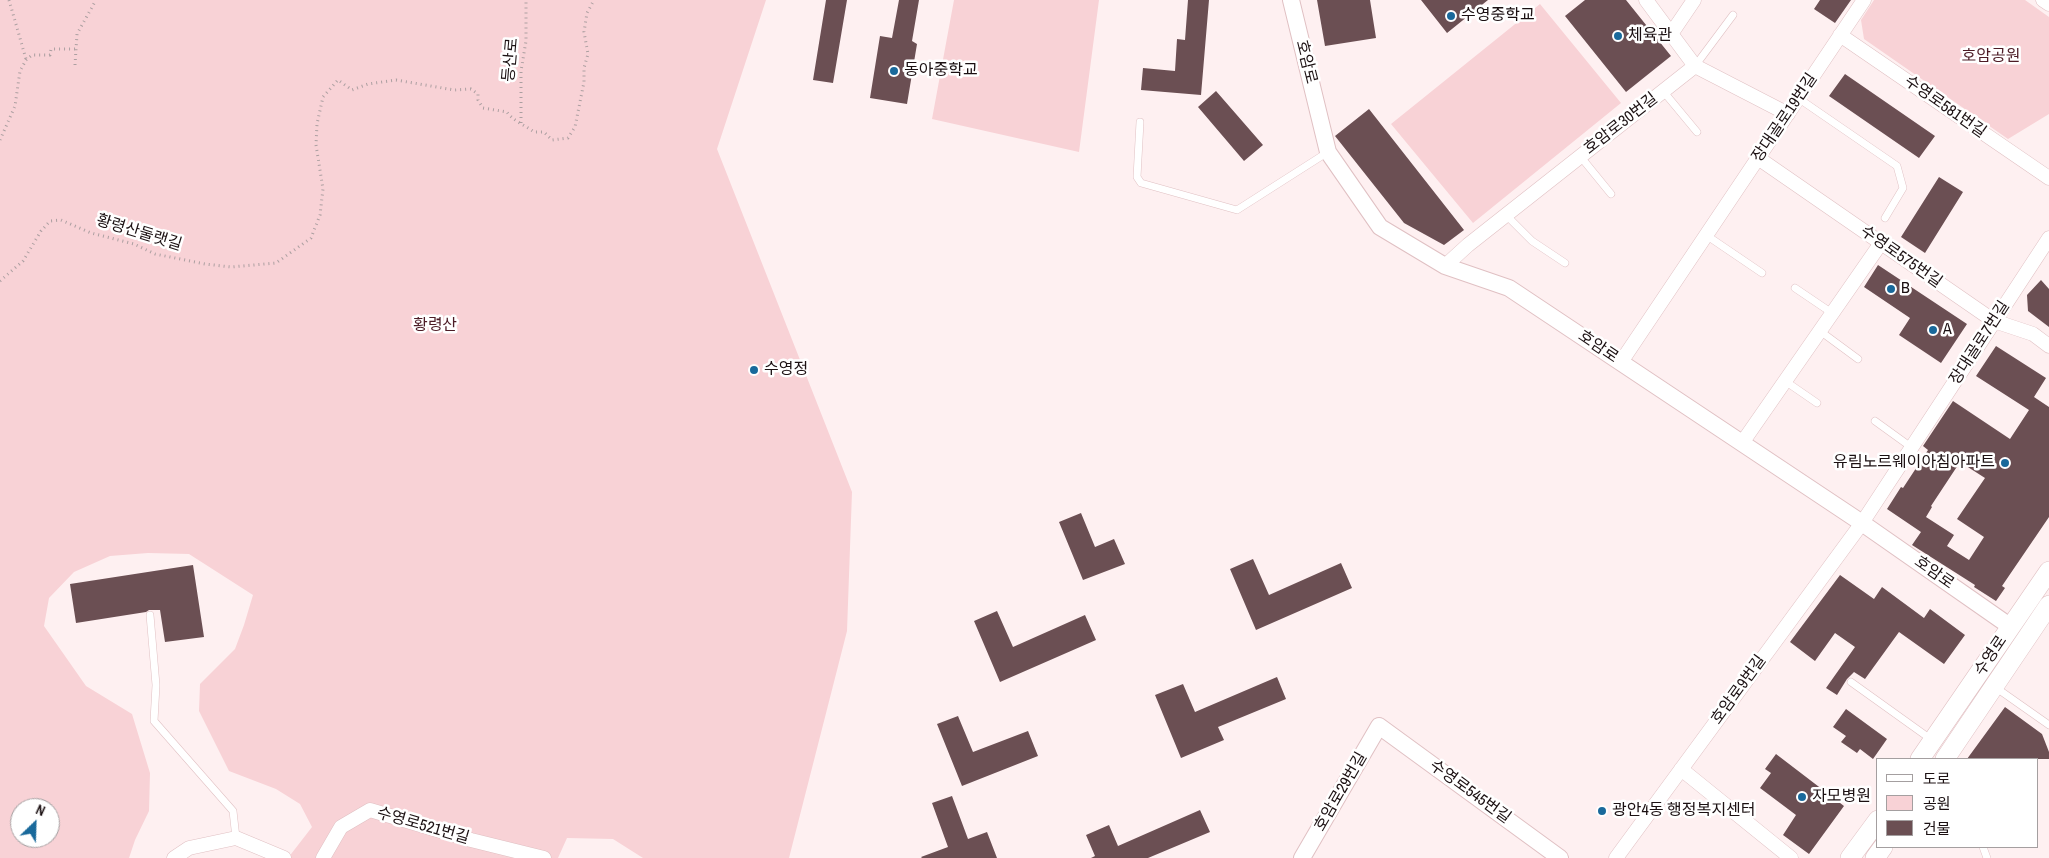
<!DOCTYPE html>
<meta charset="utf-8">
<style>
body{margin:0}
#map{position:relative;width:2049px;height:858px;overflow:hidden;background:#fef0f1;font-family:"Archivo Narrow","Noto Sans KR",sans-serif}
canvas{display:block}
.legend{position:absolute;left:1876px;top:758px;width:162px;height:90px;box-sizing:border-box;background:#fff;border:1px solid #a49fa0;margin:0;padding:6px 9px;list-style:none;font-size:15px;color:#1b1012}
.legend li{display:flex;align-items:center;gap:10px;height:25px}
.legend b{width:25px;border:1px solid #a49fa0}
.north{position:absolute;left:10px;top:798px;width:50px;height:50px;box-sizing:border-box;background:#fff;border:1px solid #a49fa0;border-radius:50%;rotate:24deg;font-size:14px;font-weight:700;line-height:20px;text-align:center;color:#1b1012}
.north::after{content:'';display:block;margin:auto;width:18px;height:22px;background:#19699b;clip-path:polygon(50% 0,100% 100%,50% 72%,0 100%)}
</style>
<div id="map">
<canvas width="2049" height="858"></canvas>
<ul class="legend">
<li><b style="height:6px;background:#fff"></b>도로</li>
<li><b style="height:14px;background:#f8d2d6"></b>공원</li>
<li><b style="height:14px;background:#6b4f53"></b>건물</li>
</ul>
<div class="north">N</div>
</div>
<script>
const ctx = document.querySelector('canvas').getContext('2d');
ctx.lineJoin = 'round';
function fillPath(path, color) { ctx.fillStyle = color; ctx.fill(path, 'evenodd'); }
function stroke(path, color, width, dash) { ctx.strokeStyle = color; ctx.lineWidth = width; ctx.lineCap = dash ? 'butt' : 'round'; ctx.setLineDash(dash || []); ctx.stroke(path); }
function drawText(font, color, halo, rows, align = 'center') {
  ctx.font = font + ' "Archivo Narrow","Noto Sans KR",sans-serif'; ctx.lineWidth = 5; ctx.setLineDash([]); ctx.textBaseline = 'middle'; ctx.strokeStyle = halo; ctx.fillStyle = color; for (const [text, x, y, turn = 0] of rows) {
    ctx.save(); ctx.translate(x, y); ctx.rotate((+turn || 0) * Math.PI / 180); ctx.textAlign = isNaN(turn) ? turn : align; if (halo) ctx.strokeText(text, 0, 0); ctx.fillText(text, 0, 0); ctx.restore();
  }
}
const green = new Path2D(`
 M 0,0 L 766,0 L 717,149 L 852,492 L 847,631 L 789,858 L 643,858 L 613,839 L 567,838 L 558,858 L 288,858 L 312,827 L 300,804 L 276,789 L 229,771 L 199,711 L 200,684 L 235,649 L 244,625 L 253,595 L 189,554 L 148,553 L 110,556 L 74,572 L 49,598 L 44,626 L 86,686 L 132,714 L 150,773 L 149,811 L 135,840 L 129,858 L 0,858 ZM 20,808 L 50,808 L 50,838 L 20,838 Z
 M 954,0 L 1099,0 L 1079,152 L 932,119 Z
 M 1874,0 L 2025,0 L 2049,17 L 2049,114 L 2008,139 L 1864,39 L 1861,20 Z
 M 1540,4 L 1621,103 L 1473,223 L 1391,124 Z`);
const building = new Path2D(`
 M 826,0 L 847,0 L 833,83 L 813,80 Z
 M 899,0 L 919,0 L 912,41 L 917,44 L 907,104 L 870,98 L 880,36 L 892,38 Z
 M 1188,0 L 1209,0 L 1201,95 L 1141,90 L 1143,68 L 1175,71 L 1177,39 L 1185,40 Z
 M 1317,0 L 1370,0 L 1376,38 L 1325,46 Z
 M 1421,0 L 1488,0 L 1447,33 Z
 M 1585,0 L 1626,0 L 1671,56 L 1626,92 L 1565,16 Z
 M 1820,0 L 1851,0 L 1835,23 L 1814,9 Z
 M 1845,74 L 1935,136 L 1919,158 L 1829,96 Z
 M 1216,91 L 1263,145 L 1244,161 L 1198,107 Z
 M 1369,109 L 1464,230 L 1444,245 L 1404,223 L 1335,136 Z
 M 1939,177 L 1963,192 L 1925,253 L 1901,237 Z
 M 1878,265 L 1967,324 L 1941,363 L 1899,335 L 1910,318 L 1864,287 Z
 M 2041,280 L 2049,289 L 2049,327 L 2028,311 L 2027,295 Z
 M 1996,346 L 2046,378 L 2034,397 L 2049,407 L 2049,517 L 2002,586 L 2005,588 L 1996,601 L 1974,587 L 1975,585 L 1912,545 L 1921,532 L 1887,509 L 1901,487 L 1903,488 L 1928,450 L 1923,446 L 1953,401 L 2010,439 L 2029,410 L 1976,376 ZM 1960,462 L 1985,478 L 1957,519 L 1984,537 L 1969,560 L 1947,546 L 1954,535 L 1926,517 L 1932,507 L 1931,506 Z
 M 1081,513 L 1095,547 L 1114,539 L 1125,564 L 1083,580 L 1059,522 Z
 M 1253,559 L 1269,595 L 1341,563 L 1352,588 L 1256,630 L 1230,569 Z
 M 193,565 L 204,637 L 165,642 L 160,610 L 149,610 L 146,612 L 76,623 L 70,584 Z
 M 1840,575 L 1874,599 L 1882,587 L 1924,618 L 1930,609 L 1965,635 L 1944,664 L 1899,632 L 1865,679 L 1854,672 L 1847,679 L 1837,695 L 1826,688 L 1855,647 L 1835,633 L 1815,661 L 1790,642 Z
 M 997,611 L 1013,647 L 1085,615 L 1096,640 L 1000,682 L 974,621 Z
 M 1277,677 L 1286,699 L 1218,727 L 1224,740 L 1181,758 L 1155,695 L 1183,684 L 1195,712 Z
 M 2005,707 L 2042,734 L 2049,752 L 2049,759 L 1967,759 Z
 M 1846,709 L 1887,739 L 1873,759 L 1860,749 L 1857,753 L 1841,742 L 1846,736 L 1833,727 Z
 M 958,716 L 973,752 L 1028,731 L 1038,756 L 962,786 L 937,724 Z
 M 1776,754 L 1844,806 L 1809,854 L 1783,835 L 1796,815 L 1760,788 L 1771,773 L 1765,769 Z
 M 952,796 L 968,839 L 987,832 L 997,858 L 922,858 L 921,857 L 948,847 L 932,803 Z
 M 1200,810 L 1210,832 L 1148,858 L 1091,858 L 1095,856 L 1086,835 L 1109,825 L 1118,846 Z`);
const path = new Path2D(`
 M 9,0 L 26,59
 M 75,65 L 77,34 L 96,0
 M 521,123 L 521,71 L 526,41 L 526,0
 M 0,140 L 15,106 L 20,71 L 26,60 L 32,55 L 50,55 L 51,49 L 76,49
 M 0,281 L 23,261 L 41,231 L 50,221 L 61,220 L 91,233 L 134,244 L 155,254 L 205,264 L 231,267 L 276,263 L 311,238 L 320,215 L 323,189 L 316,145 L 317,124 L 323,97 L 338,80 L 352,90 L 368,84 L 396,80 L 454,90 L 471,89 L 478,94 L 478,100 L 483,108 L 507,112 C 513,121 525,125 534,132 L 544,132 L 552,140 L 568,138 L 575,127 L 584,82 L 584,68 L 588,54 L 584,32 L 587,13 L 594,0`);
const service = new Path2D(`
 M 1695,66 L 1733,15
 M 1663,91 L 1697,132
 M 1798,98 L 1897,166 L 1903,188 L 1885,218
 M 1140,122 L 1137,177 L 1141,183 L 1237,210 L 1328,152
 M 1580,156 L 1611,194
 M 1506,215 L 1532,241 L 1565,263
 M 1706,235 L 1762,273
 M 1795,288 L 1832,313
 M 1820,331 L 1858,359
 M 1785,381 L 1817,403
 M 1875,421 L 1911,447
 M 150,615 L 156,685 L 154,721 L 233,811 L 236,838
 M 1851,682 L 1932,740
 M 1995,687 L 2049,725
 M 1983,847 L 1987,858`);
const minor = new Path2D(`
 M 1646,0 L 1695,66 L 1788,114
 M 2043,0 L 2049,4
 M 1671,34 L 1694,0
 M 1840,35 L 2049,178
 M 1758,158 L 1994,321 L 2033,334 L 2049,346
 M 1445,266 L 1468,245 L 1695,66
 M 1621,362 L 1864,0
 M 1742,443 L 1881,243
 M 1681,769 L 1791,858
 M 174,858 L 189,848 L 236,838 L 284,858
 M 323,858 L 341,827 L 370,810 L 471,840 L 544,858
 M 1616,858 L 1862,523 L 2049,238`);
const tertiary = new Path2D(`
 M 1291,0 L 1328,152 L 1380,227 L 1445,266 L 1509,288 L 1862,523 L 2011,627
 M 1302,858 L 1379,726 L 1560,858`);
const secondary = new Path2D(`
 M 1920,759 L 2049,571
 M 1945,759 L 2049,605
 M 1850,858 L 1878,820
 M 1875,858 L 1883,847`);
const markers = [
 [1451,16,5,"#19699b"],
 [1618,36,5,"#19699b"],
 [894,71,5,"#19699b"],
 [1891,289,5,"#19699b"],
 [1933,330,5,"#19699b"],
 [754,370,5,"#19699b"],
 [2005,463,5,"#19699b"],
 [1802,797,5,"#19699b"],
 [1602,811,5,"#19699b"]
];
const poiNames = [
 ["수영중학교",1461,16],
 ["체육관",1628,36],
 ["동아중학교",904,71],
 ["B",1901,289],
 ["A",1943,330],
 ["수영정",764,370],
 ["유림노르웨이아침아파트",1995,463,"right"],
 ["자모병원",1812,797],
 ["광안4동 행정복지센터",1612,811]
];
const parkNames = [
 ["호암공원",1991,57],
 ["황령산",435,326]
];
const streetNames = [
 ["등산로",511,60,-85],
 ["호암로",1306,62,76],
 ["수영로581번길",1945,107,35],
 ["장대골로19번길",1785,118,-56],
 ["호암로30번길",1621,124,-38],
 ["황령산둘랫길",139,233,17],
 ["수영로575번길",1901,257,35],
 ["장대골로7번길",1980,343,-57],
 ["호암로",1598,347,34],
 ["호암로",1934,573,35],
 ["수영로",1991,656,-56],
 ["호암로9번길",1739,690,-54],
 ["호암로29번길",1341,792,-60],
 ["수영로545번길",1470,792,36],
 ["수영로521번길",423,826,16]
];
fillPath(green, '#f8d2d6');
fillPath(building, '#6b4f53');
stroke(service, '#e0c0c3', 8);
stroke(minor, '#e0c0c3', 15);
stroke(tertiary, '#e0c0c3', 18);
stroke(secondary, '#e0c0c3', 20);
stroke(path, '#ac9fa1', 3, [1, 4]);
stroke(service, '#fff', 7);
stroke(minor, '#fff', 14);
stroke(tertiary, '#fff', 16);
stroke(secondary, '#fff', 19);
for (const [x, y, r, color] of markers) { const dot = new Path2D(); dot.arc(x, y, r, 0, 2 * Math.PI); ctx.fillStyle = color; ctx.fill(dot); stroke(dot, '#fff', 2); }
drawText('16px', '#1b1012', '#fff', poiNames, 'left');
drawText('16px', '#4d1c26', '#fff', parkNames);
drawText('16px', '#1b1012', '#fff', streetNames);
</script>
